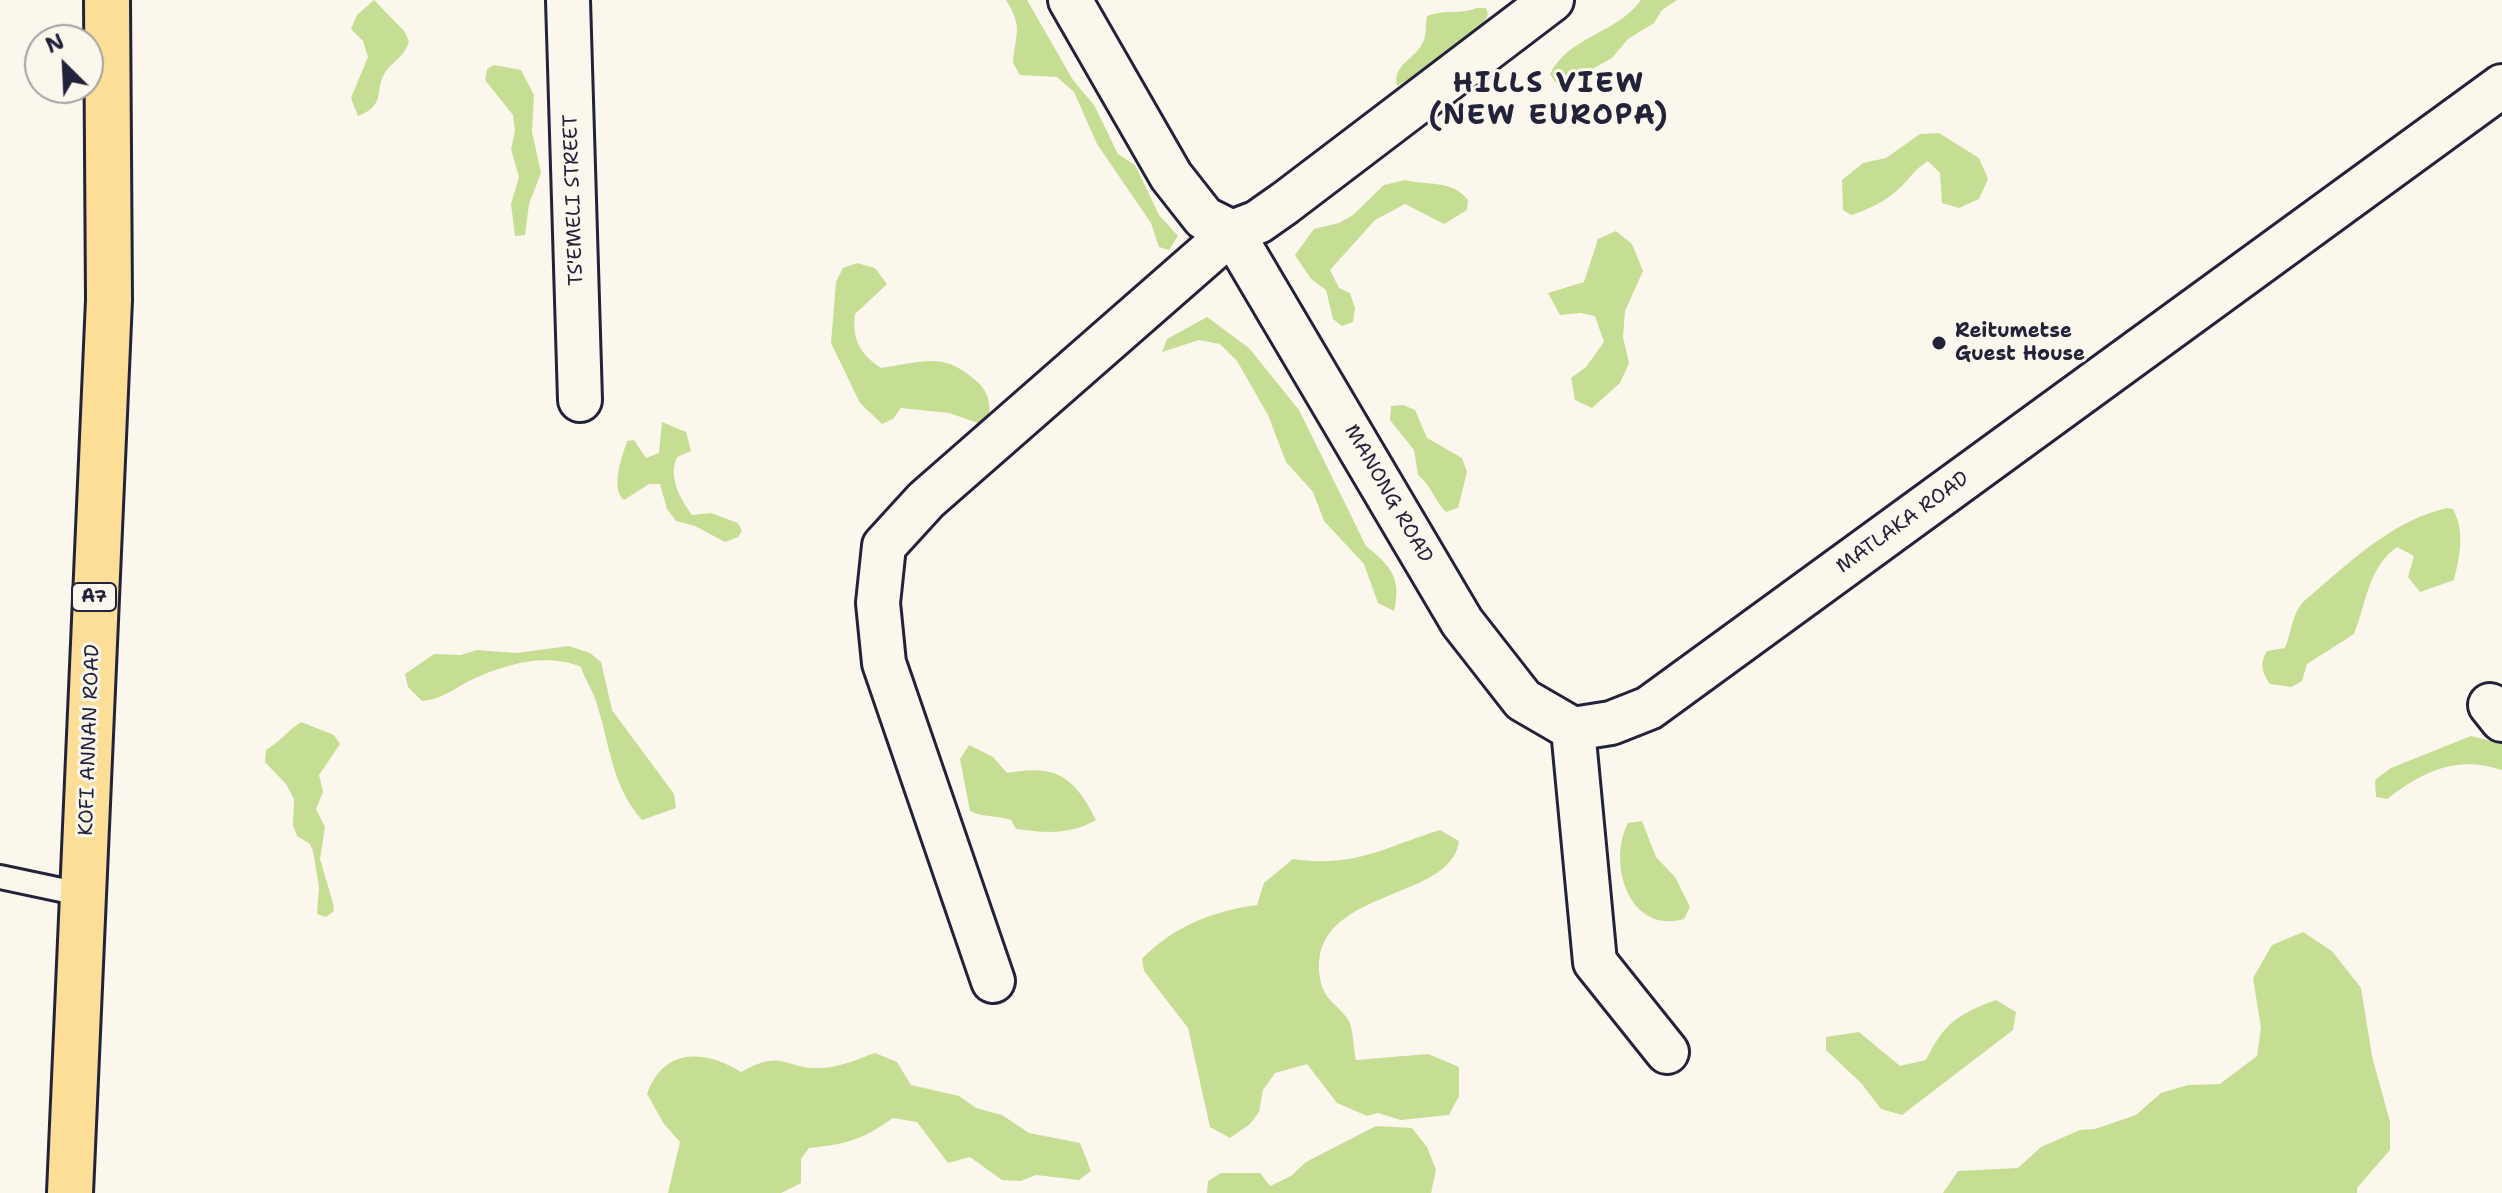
<!DOCTYPE html>
<style>
body{margin:0}
#map{position:relative;width:2502px;height:1193px;overflow:hidden;background:#fbf7ec;font-family:"Shantell Sans",sans-serif}
canvas{display:block}
.north{position:absolute;left:24px;top:24px;width:80px;height:80px;box-sizing:border-box;background:#fbf7ec;border:2px solid #a4a2a5;border-radius:50%;rotate:336deg;font-size:22px;font-weight:700;line-height:32px;text-align:center;color:#22223b}
.north::after{content:'';display:block;margin:auto;width:28px;height:36px;background:#22223b;clip-path:polygon(50% 0,100% 100%,50% 72%,0 100%)}
</style>
<div id="map">
<canvas width="2502" height="1193"></canvas>
<div class="north">N</div>
</div>
<script>
const ctx = document.querySelector('canvas').getContext('2d');
ctx.lineJoin = 'round';
function fillPath(path, color) { ctx.fillStyle = color; ctx.fill(path, 'evenodd'); }
function stroke(path, color, width, dash) { ctx.strokeStyle = color; ctx.lineWidth = width; ctx.lineCap = dash ? 'butt' : 'round'; ctx.setLineDash(dash || []); ctx.stroke(path); }
function drawText(font, color, halo, rows, align = 'center') {
  ctx.font = font + ' "Shantell Sans",sans-serif'; ctx.lineWidth = 6; ctx.setLineDash([]); ctx.textBaseline = 'middle'; ctx.strokeStyle = halo; ctx.fillStyle = color; for (const [text, x, y, turn = 0] of rows) {
    ctx.save(); ctx.translate(x, y); ctx.rotate((+turn || 0) * Math.PI / 180); ctx.textAlign = isNaN(turn) ? turn : align; if (halo) ctx.strokeText(text, 0, 0); ctx.fillText(text, 0, 0); ctx.restore();
  }
}
const green = new Path2D(`
 M 374,0 L 405,32 L 409,42 C 404,56 395,60 386,71 C 373,90 388,104 358,116 L 351,98 L 368,57 L 363,41 L 351,29 L 357,15 Z
 M 1006,0 L 1027,0 L 1073,80 L 1094,105 L 1118,154 L 1135,165 L 1159,215 L 1178,236 L 1169,250 L 1159,247 L 1151,223 L 1097,144 L 1074,92 L 1057,77 L 1020,75 L 1013,63 C 1015,33 1024,29 1006,0 Z
 M 1641,0 L 1677,0 L 1662,10 L 1654,23 L 1628,39 L 1612,58 L 1580,76 L 1555,82 L 1550,74 C 1570,35 1617,34 1641,0 Z
 M 1477,8 L 1486,8 L 1488,14 C 1478,43 1423,71 1397,86 C 1392,64 1415,60 1423,42 C 1427,36 1425,24 1427,16 C 1445,9 1459,15 1477,8 Z
 M 494,65 L 521,70 L 534,95 L 532,132 L 541,173 L 529,204 L 525,235 L 515,236 L 511,204 L 519,177 L 511,149 L 515,131 L 513,115 L 485,80 L 487,69 Z
 M 1939,133 L 1979,158 L 1988,179 L 1979,199 L 1959,208 L 1942,203 L 1940,173 L 1928,161 C 1915,169 1911,177 1901,187 C 1886,201 1870,209 1851,215 L 1843,210 L 1842,180 L 1863,163 L 1886,158 L 1920,134 Z
 M 1405,180 C 1428,186 1451,179 1468,200 L 1467,210 L 1444,224 L 1405,204 L 1375,220 L 1330,270 L 1339,288 L 1350,293 L 1355,308 L 1353,322 L 1342,326 L 1333,319 L 1326,290 L 1311,279 L 1295,255 L 1314,229 L 1339,223 L 1353,215 L 1384,185 Z
 M 1616,231 L 1632,244 L 1643,271 L 1625,311 L 1623,337 L 1629,363 L 1620,383 L 1592,408 L 1575,400 L 1571,378 L 1586,367 L 1604,342 L 1595,316 L 1580,313 L 1560,315 L 1548,293 L 1584,282 L 1598,239 Z
 M 857,263 L 875,268 L 887,284 L 855,314 C 852,340 860,354 881,368 C 920,363 942,351 974,379 C 987,389 991,401 989,417 L 978,423 L 949,413 L 901,408 L 893,419 L 882,424 L 860,403 L 831,343 L 836,282 L 843,268 Z
 M 1207,317 L 1249,348 L 1299,410 L 1366,546 C 1391,566 1402,579 1394,611 L 1378,603 L 1364,564 L 1324,521 L 1313,492 L 1286,462 L 1268,415 L 1237,361 L 1220,344 L 1199,340 L 1162,352 L 1167,339 Z
 M 1403,405 L 1415,410 L 1427,438 L 1462,458 L 1467,472 L 1458,508 L 1446,512 C 1434,500 1431,485 1418,475 L 1414,450 L 1390,420 L 1391,406 Z
 M 662,422 L 686,432 L 691,451 L 677,457 C 668,478 680,498 692,515 L 711,513 L 738,523 L 742,531 L 738,537 L 725,542 L 695,526 L 676,521 L 667,509 L 660,484 L 649,484 L 624,500 C 610,489 622,457 627,441 L 634,440 L 646,458 L 659,453 Z
 M 2447,508 L 2453,509 C 2465,532 2460,555 2454,580 L 2420,592 L 2408,577 L 2414,556 L 2397,547 C 2368,568 2367,601 2354,634 L 2307,664 L 2302,681 L 2291,687 L 2270,684 C 2262,672 2259,664 2267,651 L 2285,648 C 2292,631 2291,617 2303,602 C 2347,565 2390,521 2447,508 Z
 M 569,646 L 590,653 L 601,662 L 612,710 L 674,794 L 676,808 L 642,820 C 609,783 610,739 594,696 C 590,686 584,677 581,667 C 549,653 509,663 478,677 C 458,685 445,699 422,701 L 408,687 L 405,674 L 434,654 L 461,655 L 477,650 L 516,653 Z
 M 301,722 L 334,735 L 340,744 L 319,775 L 323,792 L 316,809 L 325,827 L 320,859 L 333,903 L 334,911 L 326,917 L 317,914 L 319,887 L 313,851 L 310,844 L 297,836 L 293,825 L 294,799 L 286,784 L 265,762 L 266,750 C 280,742 287,731 301,722 Z
 M 2471,736 L 2502,744 L 2502,770 C 2456,755 2424,771 2387,799 L 2376,797 L 2375,780 L 2391,768 Z
 M 969,745 L 993,757 L 1007,773 C 1056,764 1074,776 1096,820 C 1070,835 1045,833 1016,829 L 1011,820 C 996,815 985,818 970,811 L 960,759 Z
 M 1642,821 L 1656,857 L 1675,877 L 1690,907 L 1684,919 C 1629,935 1607,863 1628,823 Z
 M 1440,830 L 1459,841 C 1452,903 1306,887 1320,978 C 1323,999 1336,1003 1347,1018 C 1354,1027 1353,1048 1356,1060 L 1428,1054 L 1459,1067 L 1459,1096 L 1449,1115 L 1401,1120 L 1378,1113 L 1367,1116 L 1337,1103 L 1307,1064 L 1275,1073 L 1263,1090 L 1259,1112 L 1250,1124 L 1230,1138 L 1210,1127 L 1188,1028 L 1144,971 L 1142,959 C 1172,927 1213,911 1257,905 L 1264,883 L 1293,859 C 1355,868 1382,848 1440,830 Z
 M 2303,932 L 2332,951 L 2361,988 L 2372,1056 L 2390,1122 L 2390,1150 L 2357,1188 L 2357,1193 L 1943,1193 L 1958,1171 L 2018,1168 L 2041,1147 L 2080,1130 L 2095,1129 L 2136,1115 L 2161,1093 L 2188,1085 L 2220,1084 L 2257,1056 L 2261,1028 L 2253,978 L 2272,945 Z
 M 1996,1000 L 2016,1012 L 2013,1030 L 1902,1115 L 1881,1109 L 1861,1083 L 1826,1050 L 1826,1037 L 1859,1032 L 1900,1066 L 1926,1060 C 1944,1023 1958,1014 1996,1000 Z
 M 875,1053 L 897,1062 L 911,1085 L 959,1096 L 976,1108 L 1002,1115 L 1029,1133 L 1080,1143 L 1091,1171 L 1079,1180 L 1036,1175 L 1021,1181 L 1002,1180 L 970,1157 L 948,1163 L 917,1122 L 893,1118 C 862,1140 847,1144 809,1148 L 801,1159 L 801,1183 L 781,1193 L 668,1193 L 680,1142 L 664,1124 L 647,1094 C 663,1048 704,1049 741,1072 C 784,1048 783,1069 820,1068 C 838,1068 858,1059 875,1053 Z
 M 1376,1126 L 1412,1128 L 1427,1147 L 1436,1170 L 1431,1193 L 1207,1193 L 1208,1181 L 1221,1173 L 1260,1173 L 1270,1186 L 1291,1176 L 1306,1162 Z`);
const service = new Path2D(`
 M 0,877 L 85,895`);
const minor = new Path2D(`
 M 568,0 L 580,400
 M 1070,0 L 1171,176 L 1204,218 L 1232,232 L 1462,622 L 1523,700 L 1573,729
 M 2490,705 L 2502,720
 M 1573,729 L 1611,723 L 1649,708 L 2502,86
 M 1573,729 L 1595,962 L 1667,1052
 M 993,981 L 884,663 L 878,603 L 884,546 L 926,500 L 1232,232 L 1258,222 L 1285,203 L 1552,0`);
const primary = new Path2D(`
 M 70,1193 L 109,300 L 107,0`);
const markers = [
 [1939,343,8,"#22223b"]
];
const shields = [
 [94,597,44]
];
const shieldNames = [
 ["A7",94,597]
];
const streetNames = [
 ["TS'EMELI STREET",574,200,-92],
 ["MANONG ROAD",1388,494,60],
 ["MATLAKA ROAD",1903,523,-36],
 ["KOFI ANNAN ROAD",90,740,-88]
];
const poiNames = [
 ["Reitumetse",1955,332],
 ["Guest House",1955,355]
];
const districtNames = [
 ["HILLS VIEW",1549,85],
 ["(NEW EUROPA)",1549,117]
];
fillPath(green, '#c6de94');
stroke(service, '#22223b', 28);
stroke(minor, '#22223b', 48);
stroke(primary, '#22223b', 50);
stroke(service, '#fbf7ec', 22);
stroke(minor, '#fbf7ec', 42);
stroke(primary, '#fdde96', 44);
for (const [x, y, r, color] of markers) { const dot = new Path2D(); dot.arc(x, y, r, 0, 2 * Math.PI); ctx.fillStyle = color; ctx.fill(dot); stroke(dot, '#fbf7ec', 3); }
for (const [x, y, w] of shields) { const box = new Path2D(); box.roundRect(x - w / 2, y - 14, w, 28, 6); ctx.fillStyle = '#fbf7ec'; ctx.fill(box); stroke(box, '#22223b', 2); }
drawText('bold 18px', '#22223b', null, shieldNames);
drawText('20px', '#22223b', '#fbf7ec', streetNames);
drawText('bold 20px', '#22223b', '#fbf7ec', poiNames, 'left');
ctx.letterSpacing = '2px';
drawText('bold 28px', '#22223b', '#fbf7ec', districtNames);
ctx.letterSpacing = '0px';
</script>
